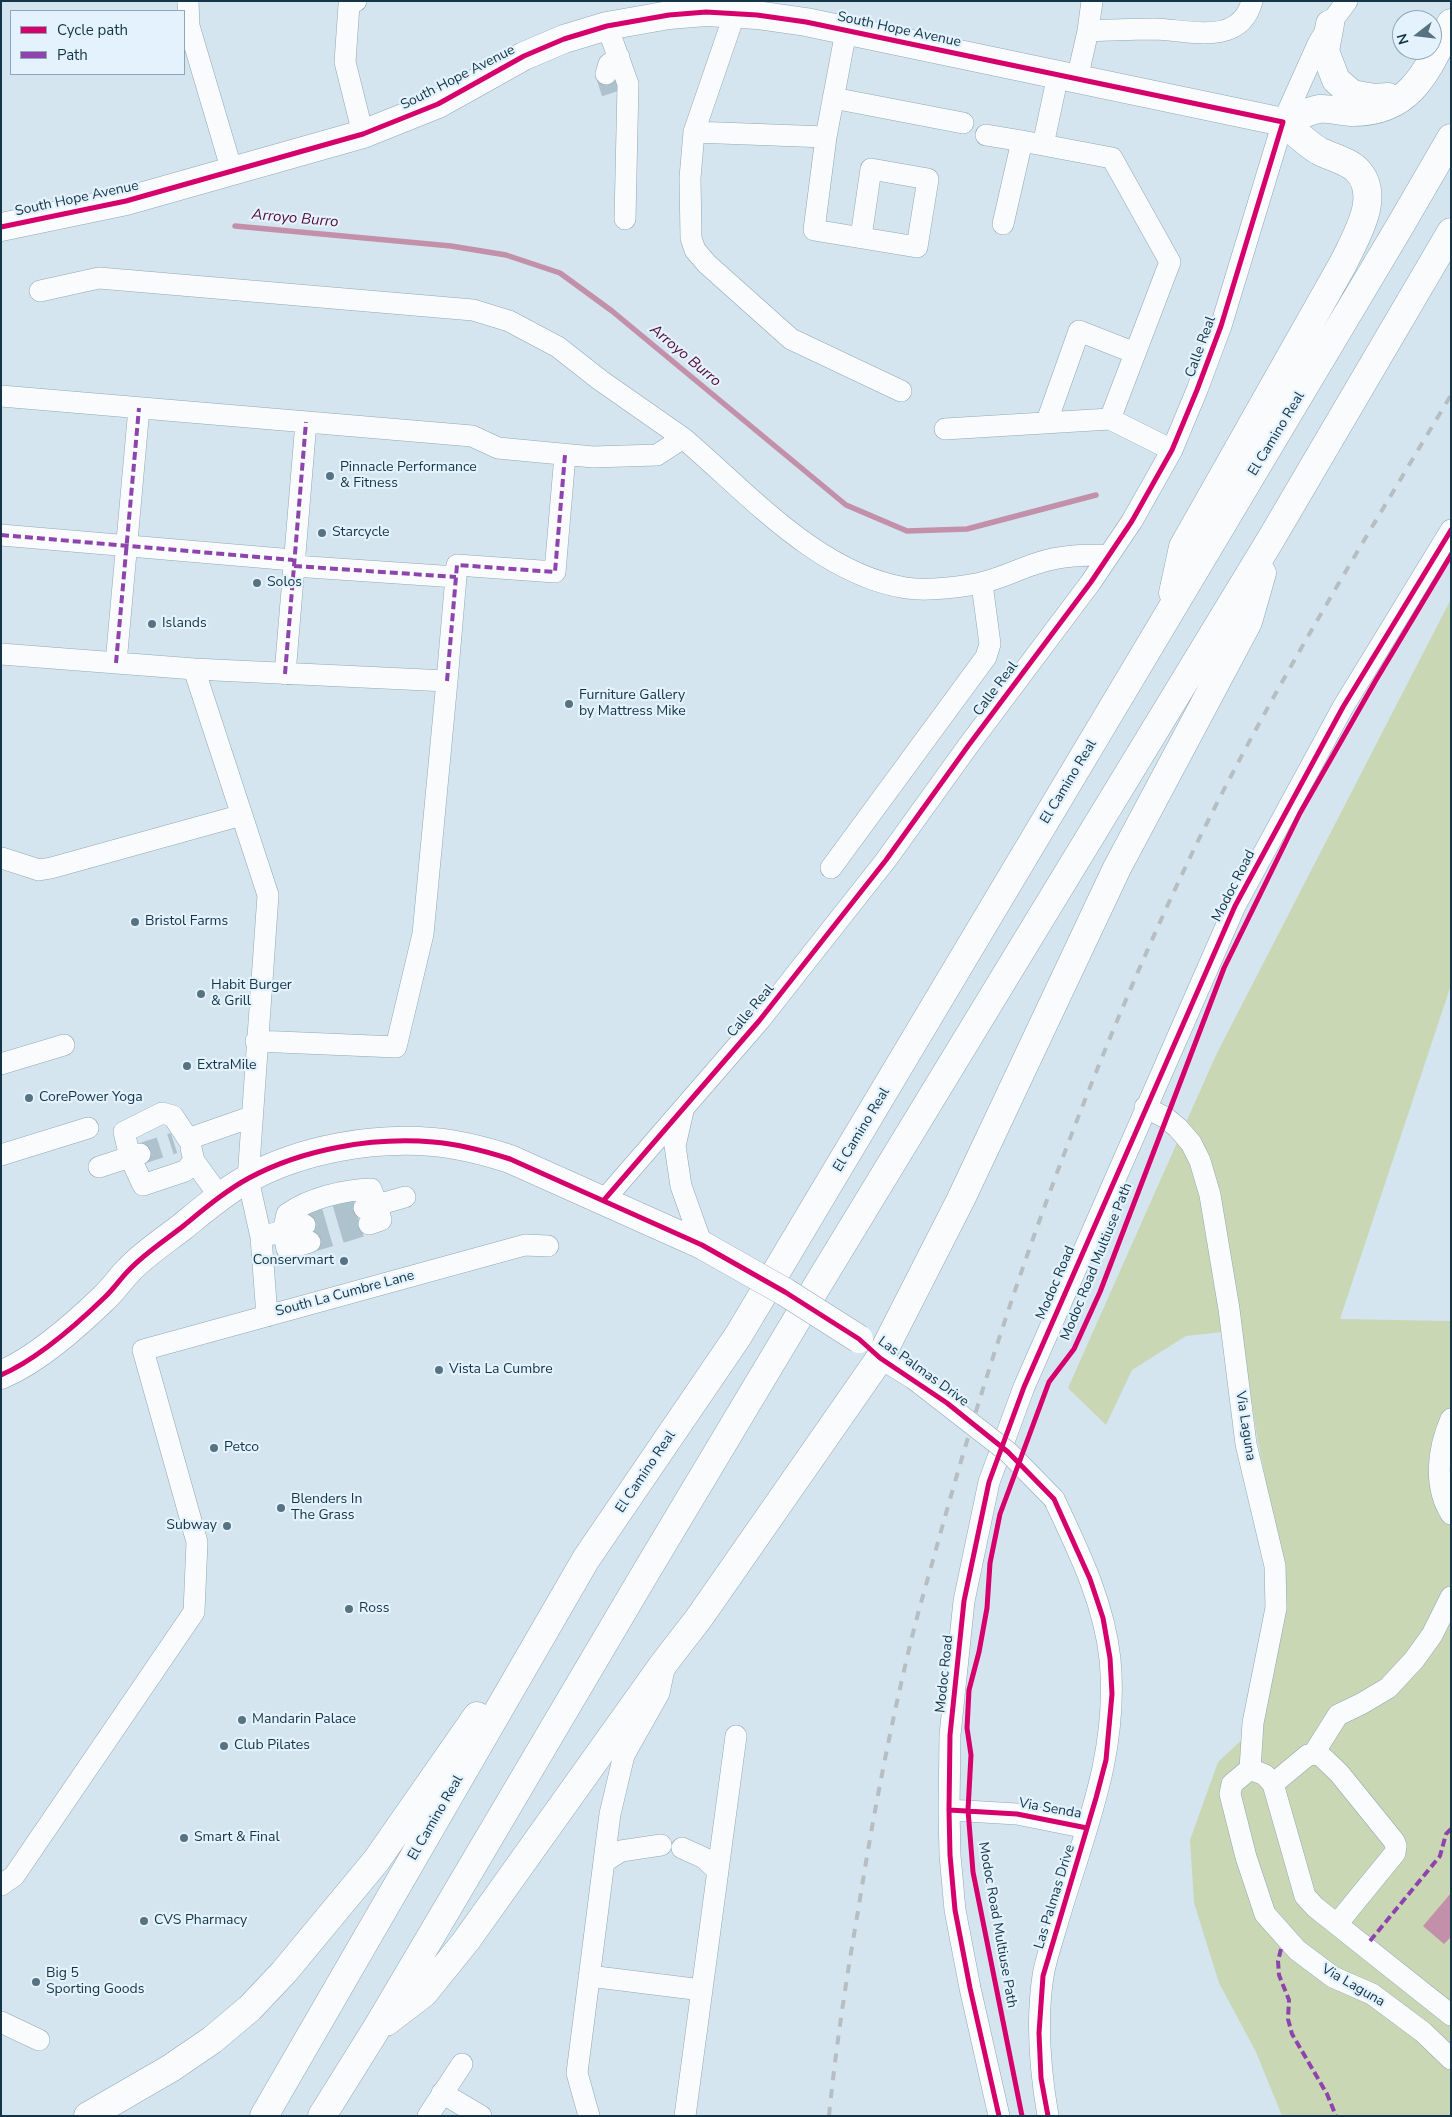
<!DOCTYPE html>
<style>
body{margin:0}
#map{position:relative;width:1452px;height:2117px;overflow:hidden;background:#d4e5ef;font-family:"Nunito Sans",sans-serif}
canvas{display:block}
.frame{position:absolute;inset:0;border:2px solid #133547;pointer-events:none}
.legend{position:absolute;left:10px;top:10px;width:175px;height:65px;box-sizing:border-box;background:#e3f2fc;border:1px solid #90a6b4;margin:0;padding:6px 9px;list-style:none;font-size:15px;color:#133547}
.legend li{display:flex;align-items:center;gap:10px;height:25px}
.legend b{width:25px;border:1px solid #90a6b4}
.north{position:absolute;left:1392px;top:10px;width:50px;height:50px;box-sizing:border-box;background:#e3f2fc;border:1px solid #90a6b4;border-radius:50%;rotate:254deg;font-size:14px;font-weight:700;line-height:20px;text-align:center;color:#133547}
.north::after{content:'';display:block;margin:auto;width:18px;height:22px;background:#577382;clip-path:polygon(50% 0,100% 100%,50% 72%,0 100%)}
</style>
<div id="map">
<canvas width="1452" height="2117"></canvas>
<div class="frame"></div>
<ul class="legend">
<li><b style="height:6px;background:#d6006c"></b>Cycle path</li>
<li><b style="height:6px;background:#8e44ad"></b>Path</li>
</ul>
<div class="north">N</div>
</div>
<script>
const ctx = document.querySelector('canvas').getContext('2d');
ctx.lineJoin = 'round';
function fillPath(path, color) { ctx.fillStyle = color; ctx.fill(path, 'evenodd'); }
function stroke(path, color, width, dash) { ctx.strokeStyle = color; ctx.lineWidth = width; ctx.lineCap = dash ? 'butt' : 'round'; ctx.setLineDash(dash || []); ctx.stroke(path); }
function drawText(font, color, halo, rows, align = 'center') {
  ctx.font = font + ' "Nunito Sans",sans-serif'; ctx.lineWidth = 4.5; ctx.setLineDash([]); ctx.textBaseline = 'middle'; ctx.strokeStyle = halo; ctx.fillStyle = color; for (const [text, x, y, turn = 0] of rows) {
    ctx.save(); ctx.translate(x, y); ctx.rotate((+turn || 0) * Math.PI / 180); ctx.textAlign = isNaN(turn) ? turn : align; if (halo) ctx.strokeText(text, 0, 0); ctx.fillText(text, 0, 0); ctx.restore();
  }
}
const green = new Path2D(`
 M 1451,599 L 1451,985 L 1340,1319 L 1451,1321 L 1451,2116 L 1282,2116 L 1256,2052 L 1219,1983 L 1194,1903 L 1190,1840 L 1218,1762 L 1262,1721 L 1281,1560 L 1257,1436 L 1241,1330 L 1186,1336 L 1132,1370 L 1106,1425 L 1068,1388 L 1216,1055 Z`);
const water = new Path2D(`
 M 1451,1893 L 1451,1937 L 1444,1944 L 1423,1926 Z`);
const stream = new Path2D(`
 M 235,226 L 451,246 L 506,255 L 560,273 L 612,311 L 846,505 L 907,531 L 967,529 L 1096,495`);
const minorTunnel = new Path2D(`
 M 606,74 L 612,93
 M 140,1154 L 174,1143
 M 305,1225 L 364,1208
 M 310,1242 L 369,1224`);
const minor = new Path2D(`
 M 188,1 L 189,26 L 232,171
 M 356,1 L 349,5 L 345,62 L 363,134
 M 739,1 L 694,132 L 690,178 L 691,238 L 695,250 L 707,264 L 791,339 L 901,391
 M 607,26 L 628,84 L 625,219
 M 1088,31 C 1111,30 1132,29 1155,29 C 1189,30 1240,47 1252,1
 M 606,74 L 609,64 L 619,57
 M 1058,75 L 1043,145 L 1112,158 L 1170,262 L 1110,419 L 1172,450
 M 1077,79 L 1088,31 L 1092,1
 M 833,98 L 963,123
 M 694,132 L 826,137 L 846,31
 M 986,135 L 1022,141
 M 826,137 L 814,230 L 917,247 L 928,179 L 871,169 L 861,237
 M 1003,224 L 1022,141 L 1043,145
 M 40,291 L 99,278 L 473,310 L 509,321 L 558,347 L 600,380 L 683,438
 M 1,396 L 472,436 L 498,448 L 593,457 L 657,455 L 683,438 C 748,493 818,574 906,588 C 926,591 951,588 970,585 C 994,582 1015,570 1038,563 C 1061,555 1086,555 1109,555
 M 1047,421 L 1079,331 L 1135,353
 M 945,429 L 1110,419
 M 1,535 L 293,560
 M 294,566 L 456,577
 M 1,654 L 194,669 L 447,681 L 423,934 L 396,1047 L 256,1041
 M 116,663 L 139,408
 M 194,669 L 268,895 L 248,1179 L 261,1237
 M 285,674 L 306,422
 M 447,681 L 457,565 L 555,572 L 565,455
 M 2,858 L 39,870 L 51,868 L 242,815
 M 831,868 L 986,657 L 990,644 L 982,584
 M 1,1064 L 64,1045
 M 1145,1107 L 1166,1118 L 1178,1128 L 1191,1143 L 1200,1161 L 1210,1195 L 1229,1309 L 1246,1444 L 1275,1566 L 1276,1608 L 1253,1723 L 1250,1769 L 1232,1784 L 1230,1794 L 1246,1857 L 1265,1914 L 1297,1950 L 1333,1977 L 1372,1994 L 1423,2032 L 1451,2059
 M 683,1111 L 675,1146 L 681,1186 L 702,1245
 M 191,1148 L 194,1161 L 220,1197
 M 140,1154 L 130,1157 L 143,1185 L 185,1171 L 194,1161
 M 1,1155 L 88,1128
 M 99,1167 L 130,1157 L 124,1132 L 162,1113 L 173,1116 L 188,1139 L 251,1117
 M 604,1200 L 759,1021 L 886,860 L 968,746 L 1091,582 L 1132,521 L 1172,450 L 1197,390 L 1221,326 L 1283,122 L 1318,44 L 1330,24 L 1347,1
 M 369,1224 L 381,1220 L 377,1205 L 405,1197
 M 305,1225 L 283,1231 L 287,1249 L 310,1242
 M 267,1316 L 261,1237 L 283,1231 L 287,1214 C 310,1198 343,1190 371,1189 L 377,1205 L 364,1208
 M 880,1358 L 914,1379
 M 1451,1419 C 1438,1449 1433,1485 1451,1514
 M 1314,1753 L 1338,1715 L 1361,1704 L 1388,1688 L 1414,1660 L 1432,1635 L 1451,1597
 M 1250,1769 L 1265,1775 L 1273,1784 L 1305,1896 L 1315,1907 L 1451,2015
 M 1273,1784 L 1308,1755 L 1319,1754 L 1339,1773 L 1394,1841 L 1396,1846 L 1395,1853 L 1337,1924
 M 949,1810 L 1017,1814 L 1087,1828
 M 682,1848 L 704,1858 L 718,1871
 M 604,1862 L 621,1851 L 661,1845
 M 1,1885 L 14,1876 L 194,1612 L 197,1542 L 143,1350 L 525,1245 L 548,1246
 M 589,1976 L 702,1990
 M 1,2022 L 39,2040
 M 442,2093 L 481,2116
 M 428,2116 L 462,2064
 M 589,2116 L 577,2073 L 610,1814 L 624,1755 L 659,1693 L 664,1669
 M 685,2116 L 736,1736
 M 999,2116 L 970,1988 L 955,1910 L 950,1855 L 949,1810 L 950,1735 L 964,1601 L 989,1482 L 1024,1387 L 1235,906 L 1343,707 L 1451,530
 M 1048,2116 C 1040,2070 1036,2022 1043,1976 C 1046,1958 1053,1939 1058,1921 C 1084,1832 1119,1755 1110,1659 C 1104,1602 1078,1550 1054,1499`);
const major = new Path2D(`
 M 1,227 L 126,201 L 363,134 L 438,104 L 524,56 L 564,39 L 607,26 L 669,15 L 706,12 L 757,15 L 806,22 L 1283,122
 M 1,1375 C 38,1359 75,1326 104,1298 C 113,1290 120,1279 129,1270 C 144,1254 164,1241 182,1227 C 203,1210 225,1191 249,1178 C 303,1149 372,1137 433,1142 C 459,1144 485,1151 510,1159 L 702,1245`);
const highway = new Path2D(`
 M 1330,24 L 1325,51 L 1336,80 L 1352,94 L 1375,98 L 1388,97
 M 1283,122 C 1294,118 1307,111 1319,109 C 1330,108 1342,112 1353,112 C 1413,112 1428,68 1451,23
 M 1173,593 L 1183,547 L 1344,262 C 1356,236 1382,196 1357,170 C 1348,161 1331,157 1319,151 C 1306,143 1295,132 1283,122
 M 386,2022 L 424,1993 L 466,1941 L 665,1662 L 699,1618 L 880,1358 L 961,1199 L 1117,868 L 1248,622 L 1262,573
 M 88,2116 L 171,2068 L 212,2040 L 250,2008 L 284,1972 L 376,1861 L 477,1716
 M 264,2116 L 586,1559 L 738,1336 L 1400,226 L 1451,138
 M 322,2116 L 375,2031 L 643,1577 L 817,1286 L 1271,539 L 1451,232`);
const rail = new Path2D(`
 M 829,2116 C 836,2045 847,1975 859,1905 C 873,1816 890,1728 911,1641 C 919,1608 929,1575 938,1542 C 965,1444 995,1347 1029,1250 C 1077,1114 1132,978 1195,847 C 1271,692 1362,544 1451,395`);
const minorBridge = new Path2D(`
 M 914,1379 L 1008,1452 L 1054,1499`);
const majorBridge = new Path2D(`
 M 702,1245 L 785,1292 L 859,1339`);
const quiet = new Path2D(`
 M 1,535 L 293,560
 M 294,566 L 456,577
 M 116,663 L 139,408
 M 285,674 L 306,422
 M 447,681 L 457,565 L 555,572 L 565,455
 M 1370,1941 L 1440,1856 L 1446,1834 L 1451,1829
 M 1281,1949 L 1278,1961 L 1279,1975 L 1289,2000 L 1288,2019 L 1292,2034 L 1327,2094 L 1336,2116`);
const cycleway = new Path2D(`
 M 1,227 L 126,201 L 363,134 L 438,104 L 524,56 L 564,39 L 607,26 L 669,15 L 706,12 L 757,15 L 806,22 L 1283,122 L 1221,326 L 1197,390 L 1172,450 L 1132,521 L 1091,582 L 968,746 L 886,860 L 759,1021 L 604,1200
 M 1,1375 C 38,1359 75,1326 104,1298 C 113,1290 120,1279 129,1270 C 144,1254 164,1241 182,1227 C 203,1210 225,1191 249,1178 C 303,1149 372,1137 433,1142 C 459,1144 485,1151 510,1159 L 702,1245 L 785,1292 L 859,1339 L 880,1358 L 947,1403 L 1008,1452 L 1054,1499 L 1090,1579 L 1103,1618 L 1110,1658 L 1112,1694 L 1106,1760 L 1096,1798 L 1043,1976 L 1039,2033 L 1041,2078 L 1048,2116
 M 949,1810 L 1017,1814 L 1087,1828
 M 999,2116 L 970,1988 L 955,1910 L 950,1855 L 949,1810 L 950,1735 L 964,1601 L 989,1482 L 1024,1387 L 1235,906 L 1343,707 L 1451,530
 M 1022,2116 L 973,1872 L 968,1810 L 971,1755 L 967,1728 L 969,1690 L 979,1652 L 987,1608 L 990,1563 L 1000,1514 L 1049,1382 L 1074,1349 L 1100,1292 L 1224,968 L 1300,813 L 1376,680 L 1451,555`);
const markers = [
 [330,476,5,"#577382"],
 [322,533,5,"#577382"],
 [257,583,5,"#577382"],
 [152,624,5,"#577382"],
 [569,704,5,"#577382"],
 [135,922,5,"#577382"],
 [201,994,5,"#577382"],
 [187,1066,5,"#577382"],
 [29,1098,5,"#577382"],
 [344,1261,5,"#577382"],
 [439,1370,5,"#577382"],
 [214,1448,5,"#577382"],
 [281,1508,5,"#577382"],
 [227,1526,5,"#577382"],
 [349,1609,5,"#577382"],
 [242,1720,5,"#577382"],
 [224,1746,5,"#577382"],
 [184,1838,5,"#577382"],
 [144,1921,5,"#577382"],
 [36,1982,5,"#577382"]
];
const streetNames = [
 ["South Hope Avenue",899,30,12],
 ["South Hope Avenue",458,78,-27],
 ["South Hope Avenue",77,199,-12],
 ["Calle Real",1201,347,-70],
 ["El Camino Real",1277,434,-59],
 ["Calle Real",996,689,-53],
 ["El Camino Real",1069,782,-59],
 ["Modoc Road",1234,886,-63],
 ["Calle Real",751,1011,-50],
 ["El Camino Real",862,1130,-59],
 ["Modoc Road Multiuse Path",1097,1262,-68],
 ["Modoc Road",1056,1283,-67],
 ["South La Cumbre Lane",345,1294,-15],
 ["Las Palmas Drive",923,1372,36],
 ["Via Laguna",1245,1426,81],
 ["El Camino Real",646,1472,-56],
 ["Modoc Road",945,1674,-84],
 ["Via Senda",1050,1809,10],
 ["El Camino Real",436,1818,-60],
 ["Las Palmas Drive",1055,1897,-73],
 ["Modoc Road Multiuse Path",997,1925,80],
 ["Via Laguna",1353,1986,30]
];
const poiNames = [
 ["Pinnacle Performance",340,468],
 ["& Fitness",340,484],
 ["Starcycle",332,533],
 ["Solos",267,583],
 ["Islands",162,624],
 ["Furniture Gallery",579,696],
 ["by Mattress Mike",579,712],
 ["Bristol Farms",145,922],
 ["Habit Burger",211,986],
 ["& Grill",211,1002],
 ["ExtraMile",197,1066],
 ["CorePower Yoga",39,1098],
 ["Conservmart",334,1261,"right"],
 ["Vista La Cumbre",449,1370],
 ["Petco",224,1448],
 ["Blenders In",291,1500],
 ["The Grass",291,1516],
 ["Subway",217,1526,"right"],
 ["Ross",359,1609],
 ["Mandarin Palace",252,1720],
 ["Club Pilates",234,1746],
 ["Smart & Final",194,1838],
 ["CVS Pharmacy",154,1921],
 ["Big 5",46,1974],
 ["Sporting Goods",46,1990]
];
const waterNames = [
 ["Arroyo Burro",295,219,5],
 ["Arroyo Burro",685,356,40]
];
fillPath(green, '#cad7b4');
fillPath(water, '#c390aa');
stroke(stream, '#c390aa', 5.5);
stroke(minorTunnel, '#adc2cd', 21, [21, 11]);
stroke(minor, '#90a7b4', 22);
stroke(major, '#90a7b4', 29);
stroke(highway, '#90a7b4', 29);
stroke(minor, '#f9fbfd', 21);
stroke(major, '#f9fbfd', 28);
stroke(highway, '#f9fbfd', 28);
stroke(rail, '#b7bec1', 4, [9, 9]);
stroke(minorBridge, '#90a7b4', 22, []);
stroke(majorBridge, '#90a7b4', 29, []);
stroke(minorBridge, '#f9fbfd', 21);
stroke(majorBridge, '#f9fbfd', 28);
stroke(quiet, '#8e44ad', 4, [8, 4]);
stroke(cycleway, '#d6006c', 5);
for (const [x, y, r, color] of markers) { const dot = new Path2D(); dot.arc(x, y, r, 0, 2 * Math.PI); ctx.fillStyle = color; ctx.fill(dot); stroke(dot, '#e3f2fc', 2); }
drawText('14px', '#133547', '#e3f2fc', streetNames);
drawText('14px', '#133547', '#e3f2fc', poiNames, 'left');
drawText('italic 15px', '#570c33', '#e3f2fc', waterNames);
</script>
